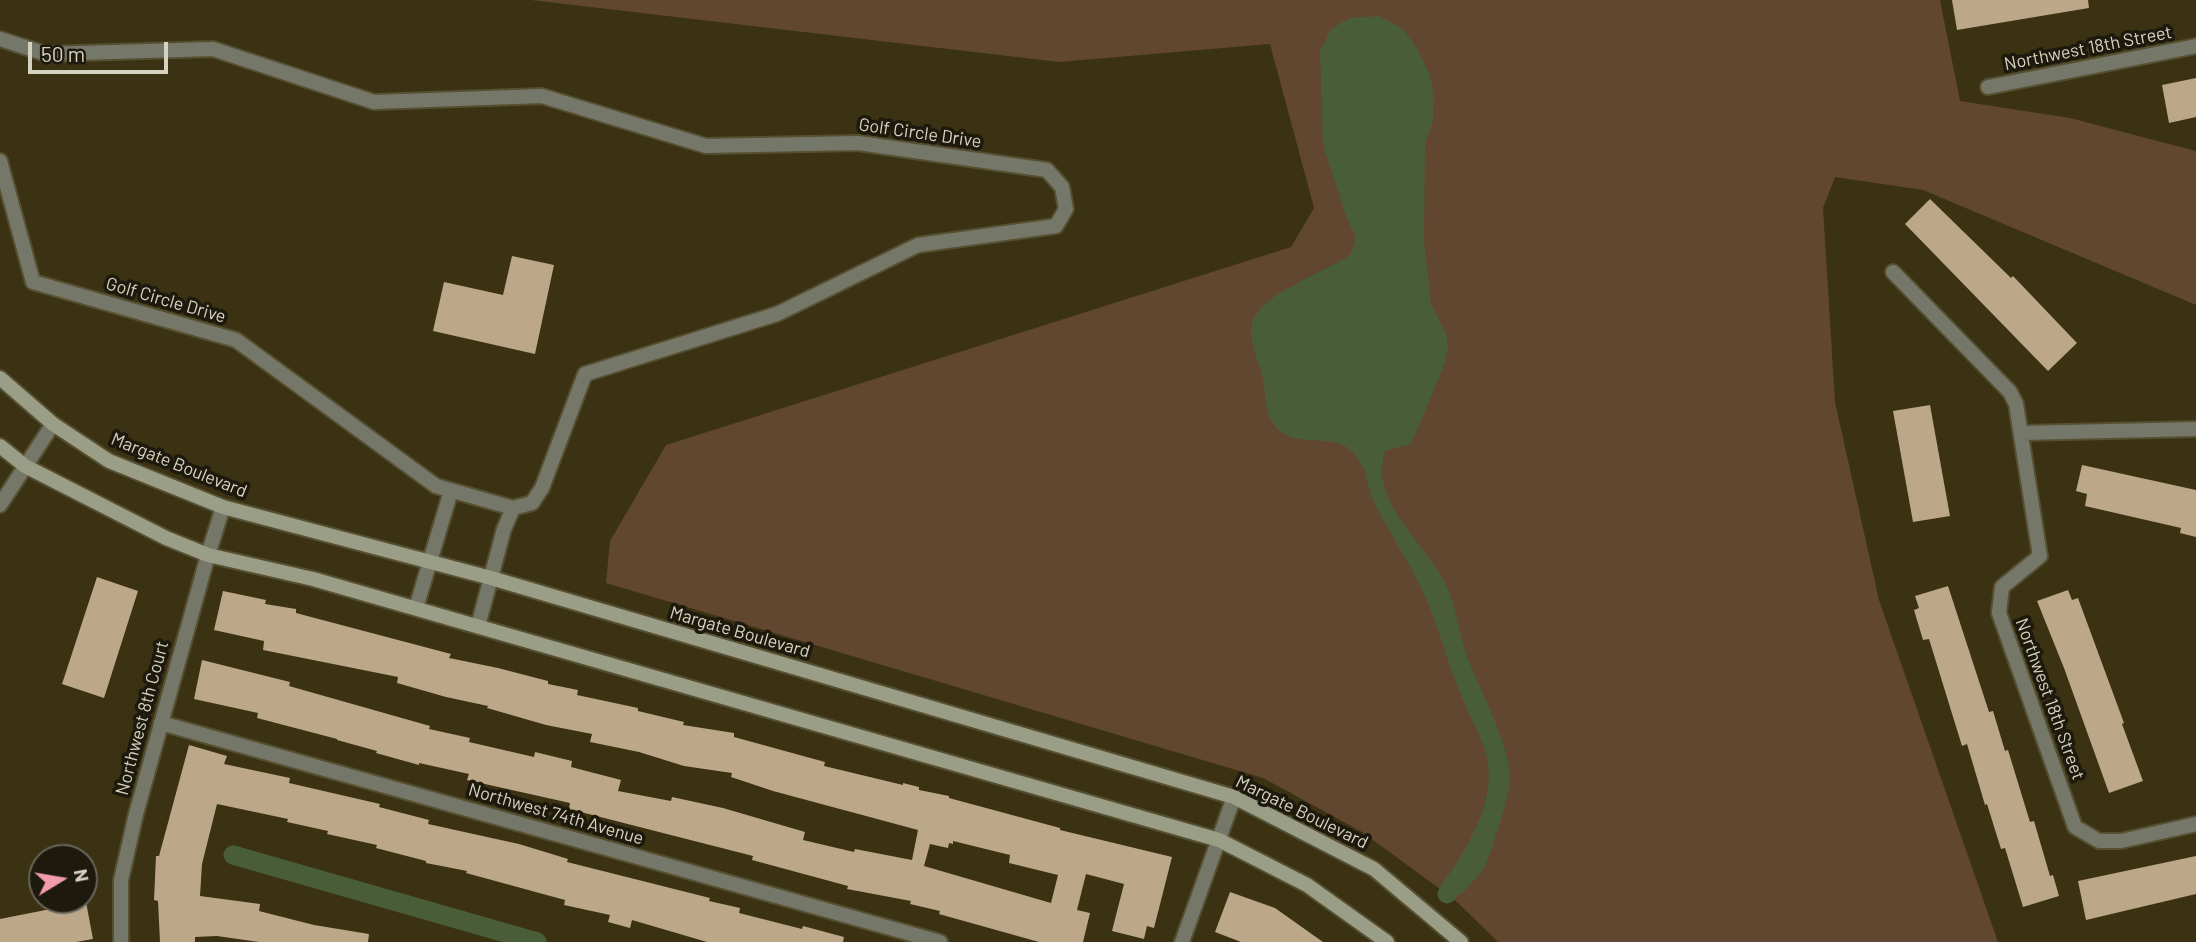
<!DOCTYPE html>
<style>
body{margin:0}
#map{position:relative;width:2196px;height:942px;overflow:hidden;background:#3a3212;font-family:Barlow,sans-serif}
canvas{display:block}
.north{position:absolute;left:28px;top:844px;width:70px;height:70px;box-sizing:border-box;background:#1d1a0d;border:2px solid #676455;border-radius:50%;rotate:79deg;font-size:19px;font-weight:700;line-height:28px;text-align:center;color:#d6d2c0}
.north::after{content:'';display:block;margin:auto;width:24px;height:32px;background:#f29aae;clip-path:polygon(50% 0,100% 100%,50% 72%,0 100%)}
.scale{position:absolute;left:28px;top:42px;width:140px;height:32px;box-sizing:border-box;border:4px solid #d6d2c0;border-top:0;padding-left:9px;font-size:21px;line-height:24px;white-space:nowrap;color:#d6d2c0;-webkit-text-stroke:5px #1d1a0d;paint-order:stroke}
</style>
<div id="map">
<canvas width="2196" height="942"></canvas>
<div class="north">N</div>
<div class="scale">50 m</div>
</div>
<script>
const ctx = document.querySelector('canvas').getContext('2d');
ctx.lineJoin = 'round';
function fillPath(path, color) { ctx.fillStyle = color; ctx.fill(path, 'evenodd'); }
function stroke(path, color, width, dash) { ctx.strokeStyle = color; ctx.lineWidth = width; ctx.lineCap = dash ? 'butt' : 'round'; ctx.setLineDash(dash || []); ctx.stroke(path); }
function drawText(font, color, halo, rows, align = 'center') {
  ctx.font = font + ' Barlow,sans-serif'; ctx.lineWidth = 7; ctx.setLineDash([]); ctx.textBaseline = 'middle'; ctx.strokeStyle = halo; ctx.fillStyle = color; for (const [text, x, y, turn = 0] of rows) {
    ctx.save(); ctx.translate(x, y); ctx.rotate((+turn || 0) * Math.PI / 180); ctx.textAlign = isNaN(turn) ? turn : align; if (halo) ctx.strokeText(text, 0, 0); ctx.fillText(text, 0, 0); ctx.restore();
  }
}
const green = new Path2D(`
 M 531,0 L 1940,0 L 1960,101 L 2070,118 L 2196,151 L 2196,305 L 1923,190 L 1835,177 L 1823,208 L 1835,402 L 1879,600 L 1998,942 L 1498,942 L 1455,900 L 1362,832 L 1263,778 L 606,583 L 610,541 L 666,445 L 1291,247 L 1314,208 L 1270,44 L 1059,62 Z`);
const water = new Path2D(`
 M 1379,16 L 1403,29 L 1418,50 L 1430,75 L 1434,97 L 1433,121 L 1425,143 L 1424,241 L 1431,304 L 1446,334 L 1448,348 L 1445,363 L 1411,444 L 1385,451 C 1370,498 1416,535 1439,572 C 1456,599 1456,624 1466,653 C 1478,688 1510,742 1510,779 C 1509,795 1503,811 1499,826 C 1494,840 1490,858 1482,871 C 1476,879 1467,887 1461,895 L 1446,881 C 1466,848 1494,805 1488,764 C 1485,741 1471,721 1463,700 C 1447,663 1438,623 1420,586 C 1406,556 1386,528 1372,498 C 1365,480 1369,472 1355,455 C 1338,432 1301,447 1281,432 C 1263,418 1267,399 1263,379 C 1259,361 1248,343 1252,323 C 1259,294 1328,271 1350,255 L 1356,237 L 1347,219 L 1323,145 L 1320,51 L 1331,29 L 1350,18 Z`);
const canal = new Path2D(`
 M 233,855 L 537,942
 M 1447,894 L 1466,866`);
const building = new Path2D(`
 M 1952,0 L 2088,0 L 2089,8 L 1957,30 Z
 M 2196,78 L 2196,117 L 2169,123 L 2162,85 Z
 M 1930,199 L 2011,278 L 2013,276 L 2077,343 L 2048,371 L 1905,224 Z
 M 512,256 L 554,265 L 535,354 L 433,331 L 444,282 L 503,295 Z
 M 1930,405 L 1950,516 L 1913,522 L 1893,411 Z
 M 2082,465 L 2196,490 L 2196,537 L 2180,533 L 2181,528 L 2085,506 L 2087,494 L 2076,491 Z
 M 97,577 L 138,591 L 104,698 L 62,684 Z
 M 1948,586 L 1989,712 L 1993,711 L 2005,751 L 2008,750 L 2030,822 L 2034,821 L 2050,876 L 2053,875 L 2059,896 L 2023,907 L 2005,848 L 2001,849 L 1987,804 L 1985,805 L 1967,744 L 1962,746 L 1929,639 L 1923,640 L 1914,610 L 1919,608 L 1915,596 Z
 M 2068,590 L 2072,600 L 2078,598 L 2124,723 L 2122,724 L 2143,781 L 2109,793 L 2064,668 L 2037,601 Z
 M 223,591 L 266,600 L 265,604 L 296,609 L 296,613 L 451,654 L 449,658 L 498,668 L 548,681 L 548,684 L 578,690 L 577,695 L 638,708 L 638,711 L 684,722 L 683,725 L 734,733 L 734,737 L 825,762 L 824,766 L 903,785 L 903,783 L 919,787 L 919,790 L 949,796 L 949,798 L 1060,828 L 1060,830 L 1172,857 L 1154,928 L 1147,926 L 1144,939 L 1112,931 L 1124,884 L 1086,874 L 1077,910 L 1090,913 L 1083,942 L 1039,942 L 939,914 L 940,911 L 910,904 L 911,901 L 847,889 L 848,886 L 752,860 L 753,856 L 569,809 L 570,803 L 467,780 L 469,774 L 419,763 L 419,765 L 376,753 L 377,751 L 337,740 L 337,739 L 257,718 L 258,713 L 194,699 L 202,660 L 290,682 L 289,686 L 430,726 L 429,729 L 470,738 L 469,742 L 534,757 L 535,752 L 572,761 L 571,767 L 621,780 L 618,791 L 671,801 L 672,797 L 723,808 L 805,832 L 803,840 L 854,852 L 855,849 L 912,860 L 918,830 L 773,791 L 731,777 L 732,773 L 684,766 L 639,752 L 590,742 L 592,734 L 546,725 L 487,708 L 488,706 L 446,697 L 397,683 L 398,677 L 263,650 L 264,641 L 214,630 ZM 953,841 L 1010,855 L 1009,863 L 1058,875 L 1051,903 L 924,866 L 930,844 L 948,848 L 949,843 L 953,844 Z
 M 189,745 L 227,756 L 224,764 L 290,778 L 289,783 L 380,804 L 379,807 L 429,820 L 428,824 L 519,844 L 568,859 L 567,862 L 710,898 L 709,901 L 740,908 L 739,913 L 802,929 L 803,926 L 844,937 L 843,942 L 707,942 L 632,920 L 630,928 L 608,922 L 610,915 L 564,905 L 565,900 L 466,873 L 467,871 L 426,863 L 426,861 L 376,848 L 377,845 L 327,834 L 328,831 L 287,822 L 288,819 L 217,804 L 202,864 L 200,896 L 260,904 L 259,911 L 314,925 L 369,934 L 368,942 L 259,942 L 217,936 L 195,937 L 195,942 L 160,942 L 158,901 L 154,900 L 156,856 L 159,856 Z
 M 2196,856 L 2196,894 L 2086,920 L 2078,881 Z
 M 1230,892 L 1275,908 L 1323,942 L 1241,942 L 1215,932 Z
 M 86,902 L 93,939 L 76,942 L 0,942 L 0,919 Z`);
const street = new Path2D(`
 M 0,39 L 46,54 L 213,49 L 374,102 L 542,96 L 706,146 L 858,143 L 1047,170 L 1062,187 L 1066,209 L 1056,226 L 918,245 L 777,314 L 585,374 L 542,488 L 532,503 L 513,508 L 436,486 L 236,340 L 33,282 L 0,161
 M 1988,87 L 2196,46
 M 1893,272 L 2010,392 L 2016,404 L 2040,556 L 2002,587 L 1999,613 L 2075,827 L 2099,841 L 2121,841 L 2196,824
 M 2022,433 L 2196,429
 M 0,505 L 53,424
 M 416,608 L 451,491
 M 478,626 L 504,529 L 513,508
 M 161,723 L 940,942
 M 121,942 L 121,880 L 136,814 L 208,555 L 223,507
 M 1182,942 L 1234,797`);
const secondary = new Path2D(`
 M 0,378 L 53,424 L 109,461 L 223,507 L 491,578 L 1234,797 L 1374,869 L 1461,942
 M 0,446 L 25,466 L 166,538 L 208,555 L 313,579 L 1219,840 L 1307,885 L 1387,942`);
const streetNames = [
 ["Northwest 18th Street",2088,48,-11],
 ["Golf Circle Drive",920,133,8],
 ["Golf Circle Drive",166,300,16],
 ["Margate Boulevard",179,465,22],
 ["Margate Boulevard",740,632,16],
 ["Northwest 18th Street",2050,699,70],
 ["Northwest 8th Court",142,718,-75],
 ["Margate Boulevard",1302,812,26],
 ["Northwest 74th Avenue",556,814,16]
];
fillPath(green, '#614630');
fillPath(water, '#495e38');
stroke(canal, '#495e38', 19);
fillPath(building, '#bca788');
stroke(street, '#564f31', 18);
stroke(secondary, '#564f31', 18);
stroke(street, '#757869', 14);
stroke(secondary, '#9b9e87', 14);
drawText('18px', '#d6d2c0', '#1d1a0d', streetNames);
</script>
